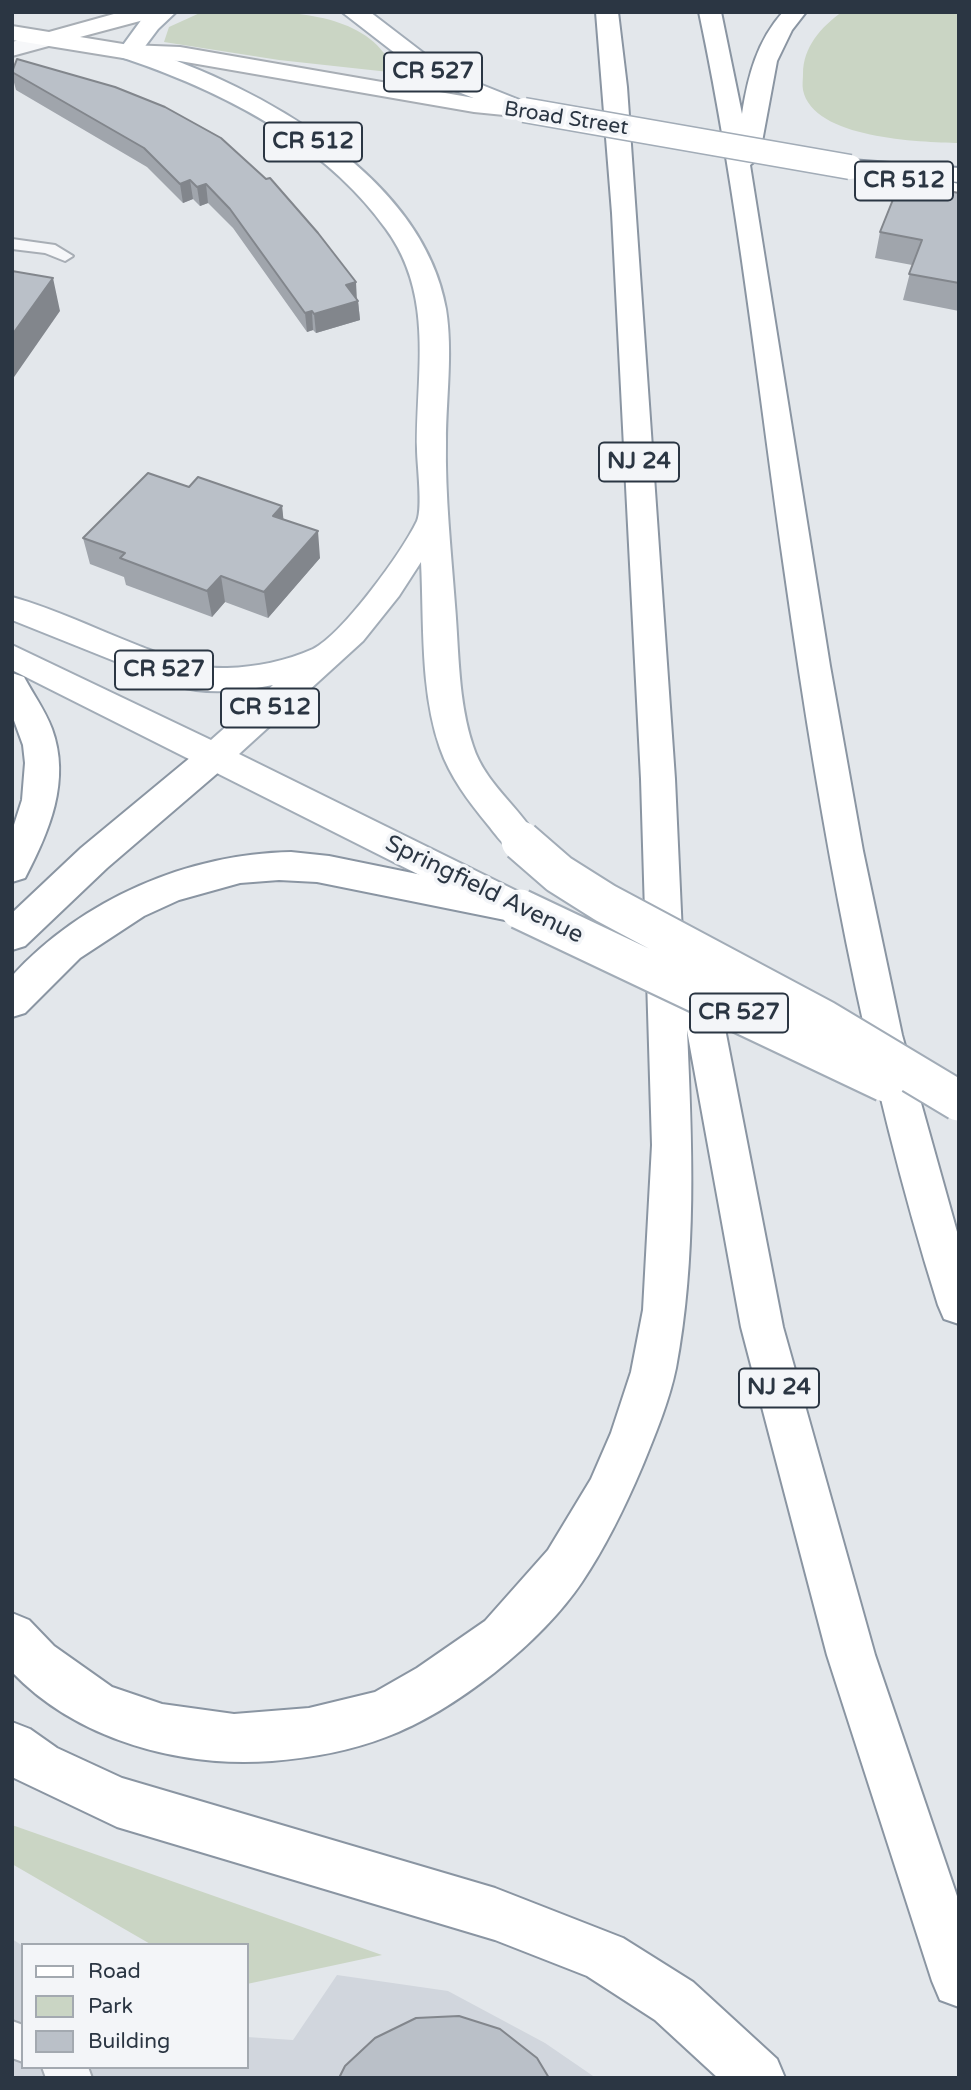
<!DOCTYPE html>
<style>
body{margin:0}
#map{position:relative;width:971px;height:2090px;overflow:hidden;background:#e3e7eb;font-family:"Varela Round",sans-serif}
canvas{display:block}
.frame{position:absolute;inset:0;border:14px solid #2b3643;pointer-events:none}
.legend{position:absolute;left:21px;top:1943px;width:228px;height:126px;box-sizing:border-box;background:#f3f5f8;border:2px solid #a3a9b0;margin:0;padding:9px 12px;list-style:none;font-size:21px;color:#2b3643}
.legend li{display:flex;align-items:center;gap:14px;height:35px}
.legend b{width:35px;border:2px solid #a3a9b0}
</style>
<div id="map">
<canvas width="971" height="2090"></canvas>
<div class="frame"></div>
<ul class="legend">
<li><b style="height:9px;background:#fff"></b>Road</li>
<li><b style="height:19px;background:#cad5c4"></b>Park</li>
<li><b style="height:19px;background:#bac0c8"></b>Building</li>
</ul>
</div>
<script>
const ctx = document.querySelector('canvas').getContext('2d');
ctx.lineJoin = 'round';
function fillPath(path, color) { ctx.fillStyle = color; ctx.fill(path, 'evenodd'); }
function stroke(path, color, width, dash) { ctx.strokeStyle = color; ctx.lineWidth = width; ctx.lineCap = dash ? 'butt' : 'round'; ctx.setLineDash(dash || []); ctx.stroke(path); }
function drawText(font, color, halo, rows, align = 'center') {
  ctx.font = font + ' "Varela Round",sans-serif'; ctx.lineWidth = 7; ctx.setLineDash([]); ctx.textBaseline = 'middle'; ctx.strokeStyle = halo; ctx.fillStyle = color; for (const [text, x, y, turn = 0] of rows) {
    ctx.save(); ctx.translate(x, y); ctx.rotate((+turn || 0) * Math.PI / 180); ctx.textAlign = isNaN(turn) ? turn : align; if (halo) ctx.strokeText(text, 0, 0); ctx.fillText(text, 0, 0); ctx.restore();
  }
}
const built = new Path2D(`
 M 12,1939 L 23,1946 L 23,2067 L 247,2067 L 247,2037 L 293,2040 L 337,1975 L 448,1991 L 545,2043 L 596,2078 L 12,2078 Z`);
const green = new Path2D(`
 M 202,12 C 262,12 365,2 394,70 L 389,72 L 279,60 L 164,42 L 169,27 Z
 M 842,12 L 959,12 L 959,143 C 920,142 813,139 803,90 C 802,85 803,79 803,74 C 803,47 821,27 842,12 Z
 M 12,1825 L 382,1955 L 247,1984 L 247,1945 L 152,1945 L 12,1864 Z`);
const service = new Path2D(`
 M 12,239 L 55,245 L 73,256 L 65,261 L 45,253 L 12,249 Z
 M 12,2021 L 23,2025 L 23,2062 L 12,2058 Z
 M 42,2067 L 88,2067 L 92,2078 L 46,2078 Z`);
const minor = new Path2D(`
 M 48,32 L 56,34 L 59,39 L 56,44 L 12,56 L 12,42 Z`);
const secondary = new Path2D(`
 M 121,12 L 158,12 L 155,17 L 80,37 L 129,45 L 180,47 L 474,98 L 532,105 L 536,110 L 532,115 L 524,117 L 474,112 L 180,61 L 129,59 L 12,40 L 12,26 L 49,32 Z`);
const primary = new Path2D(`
 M 151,12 L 176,12 L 158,29 L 143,49 C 260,87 423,176 446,309 C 453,353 446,398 446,441 C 445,496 451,550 455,605 C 459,652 458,701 473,746 C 485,784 520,807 539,841 L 533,850 C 510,858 502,842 488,825 C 469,802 450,777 440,748 C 420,691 424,622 421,562 L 399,596 L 363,641 L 239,754 L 531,898 L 536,908 L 531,918 L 518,922 L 505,918 L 12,670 L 12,645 L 211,740 L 273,685 C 242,691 208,695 177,686 L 12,620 L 12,597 C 55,609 96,629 137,645 C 168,657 192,669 227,668 C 256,667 286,661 313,649 C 343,634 402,552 417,521 C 423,508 417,465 417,449 C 416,373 435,296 386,229 C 324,142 220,90 121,57 L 118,52 L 142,19 Z
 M 342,12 L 370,12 L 447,71 L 532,105 L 536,110 L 532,115 L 516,115 L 431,81 Z
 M 850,160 L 959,184 L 959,199 L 841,172 L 838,167 L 841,162 Z`);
const motorway = new Path2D(`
 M 596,12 L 618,12 L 627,87 L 675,779 L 683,956 L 694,952 L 707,956 L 713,967 L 783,1327 L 875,1655 L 959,1902 L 959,2007 L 940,2000 L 932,1981 L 827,1655 L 741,1327 L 687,1030 C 692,1142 697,1257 676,1368 C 669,1402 655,1435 642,1467 C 625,1507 606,1546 582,1582 C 541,1643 455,1711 386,1737 C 350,1751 310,1758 272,1761 C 181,1768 77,1740 12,1672 L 12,1613 L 29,1620 L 54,1646 L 112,1687 L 162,1704 L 234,1714 L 309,1708 L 375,1692 L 417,1668 L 485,1621 L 548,1550 L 591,1479 L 611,1433 L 631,1372 L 643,1310 L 652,1145 L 641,779 L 612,213 Z
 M 699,12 L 721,12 L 742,114 C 748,76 757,41 783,12 L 806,12 L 792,30 L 777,61 L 759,158 L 750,165 L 830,666 L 863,851 L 902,1035 L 959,1239 L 959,1324 L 944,1319 L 938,1305 C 863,1065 820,823 785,575 C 758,388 738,196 699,12 Z
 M 850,160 L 959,168 L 959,182 L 841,172 L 838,167 L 841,162 Z
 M 12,673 L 24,677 C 33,694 45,710 52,729 C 71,781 49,832 25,878 L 12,882 L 12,831 L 22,800 L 25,763 L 23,745 L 12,715 Z
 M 215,744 L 227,747 L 232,756 L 227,765 L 107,868 L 25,946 L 12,950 L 12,913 L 81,848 L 203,747 Z
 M 291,852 L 329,856 L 520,895 L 533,899 L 538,909 L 533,919 L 520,923 L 317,882 L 279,880 L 240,883 L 179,900 L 144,916 L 80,958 L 25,1013 L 12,1017 L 12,976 C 83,899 187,854 291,852 Z
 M 12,1722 L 30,1729 L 57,1748 L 122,1778 L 495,1888 L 623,1938 L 693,1982 L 777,2059 L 785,2078 L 718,2078 L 655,2020 L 587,1976 L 495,1940 L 117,1827 L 12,1777 Z`);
const primaryBridgeFar1 = new Path2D(`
 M 524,110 L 850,167`);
const primaryBridge = new Path2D(`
 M 521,841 L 559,874 L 605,903 L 824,1020 L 959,1101
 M 520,909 L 885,1082`);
const wall = new Path2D(`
 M 12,69 L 115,87 L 357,299 L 358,301 L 360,320 L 316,333 L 313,330 L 307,332 L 233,228 L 208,203 L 200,206 L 193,199 L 183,203 L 147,167 L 16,90 L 12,75 Z
 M 959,193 L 959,311 L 903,300 L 912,265 L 875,258 L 880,232 Z
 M 189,487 L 282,506 L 283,520 L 320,558 L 268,618 L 225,602 L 212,617 L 126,585 L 124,577 L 90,564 L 83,538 Z`);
const shadedWall = new Path2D(`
 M 190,180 L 193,199 L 183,203 L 180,184 Z
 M 206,184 L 208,203 L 200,206 L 197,187 Z
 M 53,278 L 60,311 L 12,380 L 12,335 Z
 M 356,282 L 357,301 L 346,285 Z
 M 358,301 L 360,320 L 316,333 L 314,314 Z
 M 312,311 L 313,330 L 307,332 L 305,313 Z
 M 282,506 L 285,533 L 273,516 Z
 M 318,531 L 320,558 L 268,618 L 264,592 Z
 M 221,576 L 225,602 L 212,617 L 207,591 Z`);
const building = new Path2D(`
 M 17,59 L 115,87 L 165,107 L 221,138 L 266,179 L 270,178 L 318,233 L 356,282 L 346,285 L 358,301 L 314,314 L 312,311 L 305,313 L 230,209 L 206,184 L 197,187 L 190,180 L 180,184 L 144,148 L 12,72 Z
 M 900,182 L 959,193 L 959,283 L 909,274 L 922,240 L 880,232 Z
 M 12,271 L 53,278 L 12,335 Z
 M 148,473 L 189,487 L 198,477 L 282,506 L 273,516 L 318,531 L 264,592 L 221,576 L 207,591 L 120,558 L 125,553 L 83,538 Z
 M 459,2016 L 500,2029 L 537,2058 L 549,2078 L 339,2078 L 345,2066 L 375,2038 L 416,2018 Z`);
const farStreetnames = [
 ["Broad Street",566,119,9]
];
const shields = [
 [433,72,98],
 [313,142,98],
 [904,181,98],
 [639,462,80],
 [164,670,98],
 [270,708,98],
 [739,1013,98],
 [779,1388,80]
];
const shieldNames = [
 ["CR 527",433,72],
 ["CR 512",313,142],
 ["CR 512",904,181],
 ["NJ 24",639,462],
 ["CR 527",164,670],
 ["CR 512",270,708],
 ["CR 527",739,1013],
 ["NJ 24",779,1388]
];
const streetNames = [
 ["Springfield Avenue",484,890,26]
];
fillPath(built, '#d1d6dd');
fillPath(green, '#cad5c4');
stroke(service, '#a8aeb5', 4);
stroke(minor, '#a8aeb5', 4);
stroke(secondary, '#a8aeb5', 4);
stroke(primary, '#a2acb7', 4);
stroke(motorway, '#8a95a2', 4);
fillPath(service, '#f6f7f9');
fillPath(minor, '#f6f7f9');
fillPath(secondary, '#fff');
fillPath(primary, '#fff');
fillPath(motorway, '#fff');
stroke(primaryBridgeFar1, '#a2acb7', 27, []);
stroke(primaryBridge, '#a2acb7', 43, []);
stroke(primaryBridgeFar1, '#fff', 24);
stroke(primaryBridge, '#fff', 39);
fillPath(wall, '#a0a5ac');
fillPath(shadedWall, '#82868c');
fillPath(building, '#bac0c8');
stroke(building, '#82868c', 2);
drawText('21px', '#2b3643', '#f3f5f8', farStreetnames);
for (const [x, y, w] of shields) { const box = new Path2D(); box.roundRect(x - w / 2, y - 19.5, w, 39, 5); ctx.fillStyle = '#f3f5f8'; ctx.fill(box); stroke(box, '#2b3643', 2); }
drawText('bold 23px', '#2b3643', null, shieldNames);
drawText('24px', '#2b3643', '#f3f5f8', streetNames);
</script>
